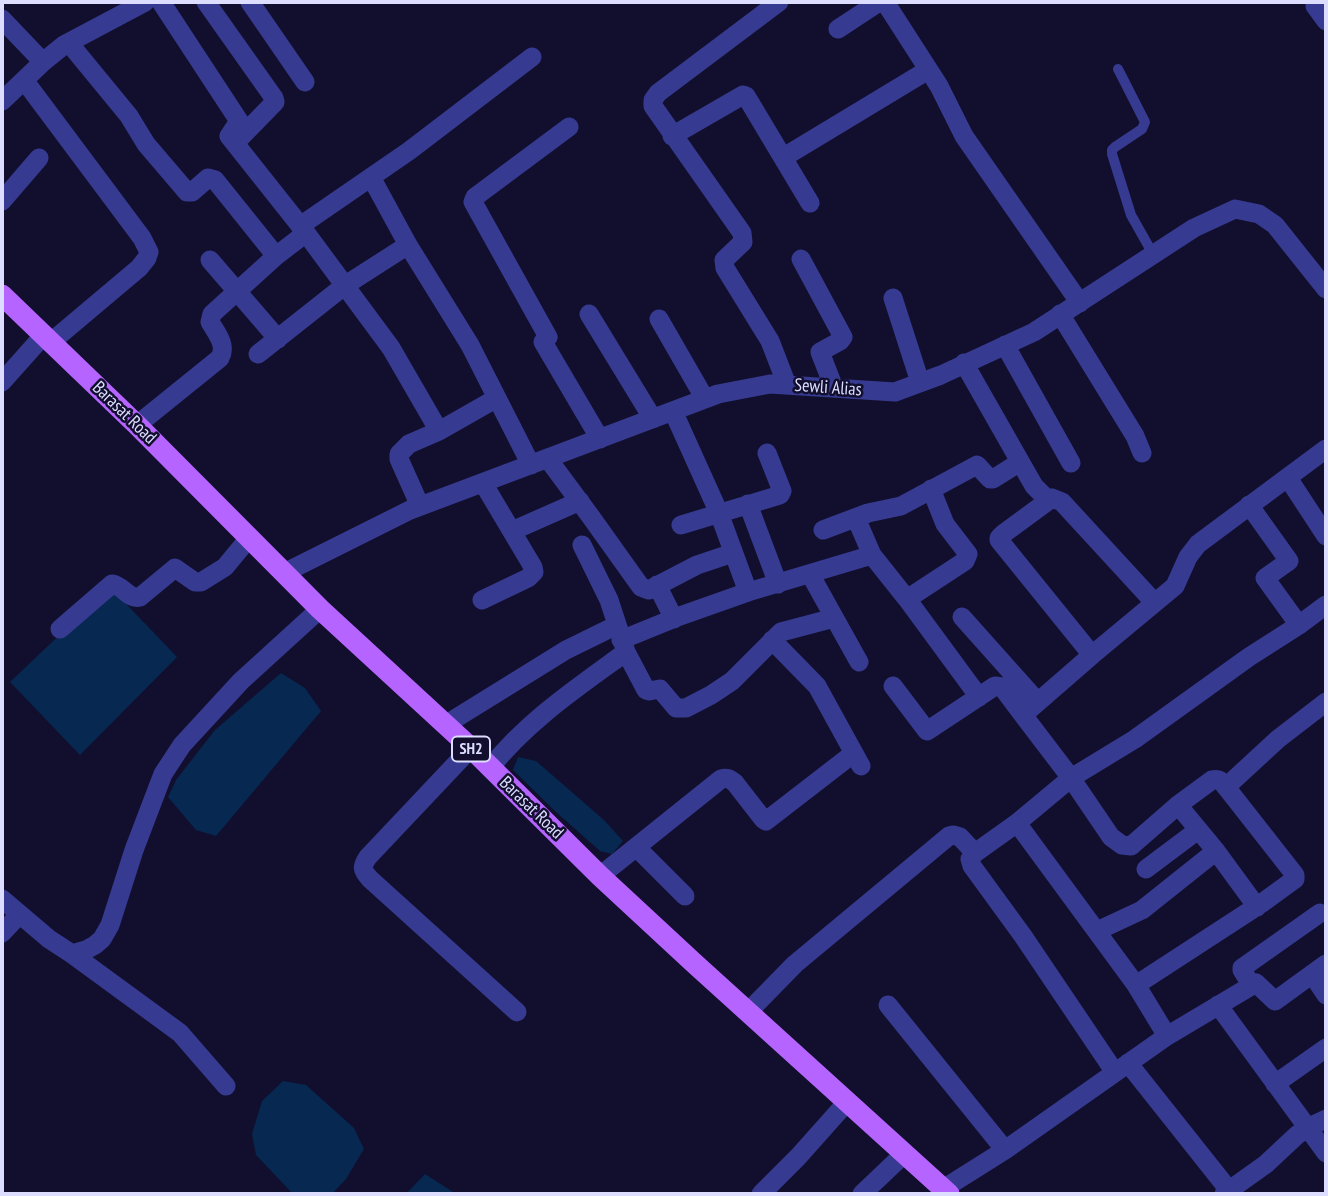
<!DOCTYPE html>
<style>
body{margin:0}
#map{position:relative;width:1328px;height:1196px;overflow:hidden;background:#120f2e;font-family:"PT Sans Narrow",sans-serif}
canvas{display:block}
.frame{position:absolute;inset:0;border:4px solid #ddf;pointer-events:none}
</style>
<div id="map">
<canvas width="1328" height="1196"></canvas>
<div class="frame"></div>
</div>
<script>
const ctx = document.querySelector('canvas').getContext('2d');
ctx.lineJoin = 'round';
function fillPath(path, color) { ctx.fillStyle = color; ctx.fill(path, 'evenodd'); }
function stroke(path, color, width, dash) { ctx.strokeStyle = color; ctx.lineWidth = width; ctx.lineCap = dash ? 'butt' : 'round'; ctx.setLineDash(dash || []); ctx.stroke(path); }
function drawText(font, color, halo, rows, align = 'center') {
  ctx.font = font + ' "PT Sans Narrow",sans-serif'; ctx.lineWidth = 5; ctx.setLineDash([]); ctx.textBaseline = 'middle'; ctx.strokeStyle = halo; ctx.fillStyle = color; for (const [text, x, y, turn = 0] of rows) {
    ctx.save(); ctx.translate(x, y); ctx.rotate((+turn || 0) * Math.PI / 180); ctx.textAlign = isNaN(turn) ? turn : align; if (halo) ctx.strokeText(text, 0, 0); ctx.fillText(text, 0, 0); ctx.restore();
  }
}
const water = new Path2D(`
 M 110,587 L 177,657 L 80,755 L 10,682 Z
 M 281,673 L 305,688 L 321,711 L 216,836 L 196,830 L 168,797 L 176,780 L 215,730 Z
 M 518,757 L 536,761 L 604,820 L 623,841 L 612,854 L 600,851 L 555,811 L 513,770 Z
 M 283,1081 L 306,1085 L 354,1128 L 364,1149 L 346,1179 L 332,1194 L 293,1194 L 256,1155 L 252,1134 L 262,1101 Z
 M 425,1174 L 456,1194 L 406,1194 Z`);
const lane = new Path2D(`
 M 1118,69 L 1145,122 L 1142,129 L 1115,147 L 1112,150 L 1112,154 L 1131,215 L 1153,254`);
const street = new Path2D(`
 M 161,2 L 239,121 L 229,136 L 306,233 L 391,348 L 439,431
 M 206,2 L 274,98 L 275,102 L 235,143
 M 250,2 L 305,82
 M 779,2 L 658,93 L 653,100 L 653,106 L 742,233 L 743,242 L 724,260 L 725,268 L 770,341 L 787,385
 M 885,2 L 939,86 L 964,136 L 1080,303
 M 1315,6 L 1326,21
 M 2,19 L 43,62
 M 838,29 L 879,2
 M 69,43 L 129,116 L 146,144 L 187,192 L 192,192 L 208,178 L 215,180 L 276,256
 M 24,80 L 142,238 L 149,252 L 147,258 L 139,268 L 50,343
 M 2,101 L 43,62 L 64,45 L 145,2
 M 569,127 L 475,197 L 473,202 L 548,337 L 543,342 L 600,439
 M 672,136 L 743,95 L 746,96 L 810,203
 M 784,157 L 928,70
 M 371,177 L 408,245
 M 2,201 L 39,158
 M 300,226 L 409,151 L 532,57
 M 801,259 L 843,337 L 840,341 L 820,352 L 834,388
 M 210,260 L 278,339
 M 893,298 L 920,382
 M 589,314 L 653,419
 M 1060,314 L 1135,436 L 1142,453
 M 659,319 L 705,399
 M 1005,345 L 1071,463
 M 258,354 L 344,286 L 408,245 L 470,345 L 531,465
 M 964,363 L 1034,486 L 1046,498 L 1052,498 L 1062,502 L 1154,602
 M 2,382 L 43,336
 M 673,411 L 719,513 L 748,592
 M 137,425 L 220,358 C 227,345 217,334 210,322 L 212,314 L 276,256 L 306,233
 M 1326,449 L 1198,544 L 1188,557 L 1175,586 L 1092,655 L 1023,715 L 1071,778 L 1111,837 L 1122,845 L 1131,846 L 1178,805 L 1212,780 C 1219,778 1221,781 1226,787 L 1278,739 L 1326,702
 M 548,459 L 591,517 L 641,587 L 649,590 L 697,565 L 733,553
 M 1288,478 L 1326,536
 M 1052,498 L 1003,534 L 999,538 L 999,540 L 1092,655
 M 748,504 L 778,584
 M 1249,505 L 1289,561 L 1265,578 L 1299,625
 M 420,506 L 399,459 L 399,454 L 409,444 L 439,431 L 497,398
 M 856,518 L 872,555
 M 681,525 L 780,495 L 782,491 L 767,453
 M 823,530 L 868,513 L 901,506 L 977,465 L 990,479 L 993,479 L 1020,462
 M 512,531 L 580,501
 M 284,573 L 410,510 L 718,394 L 770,384 L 895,392 L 941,375 L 1034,332 L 1194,228 L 1235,209 L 1259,214 L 1275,225 L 1326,289
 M 810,574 L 859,662
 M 657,585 L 674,619
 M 907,599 L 979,697
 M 482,600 L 528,578 L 534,572 L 533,567 L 483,483
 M 962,617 L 1037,701
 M 60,629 L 112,584 C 123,585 128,600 140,597 L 175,568 L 195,582 L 201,582 L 225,567 L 249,538
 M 621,640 L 680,616 L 748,592 L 872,555 L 907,599 L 965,561 L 968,554 L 945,524 L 931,489
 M 772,640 L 817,686 L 861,766
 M 626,652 L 646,690 L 649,691 L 660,689 L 676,708 L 686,708 L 711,695 L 732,681 L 781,632 L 834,618
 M 893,686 L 927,731 L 995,686 L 1002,687 L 1023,715
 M 445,725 L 566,650 L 617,625
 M 471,748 L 368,857 C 361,867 362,870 370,879 L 517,1012
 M 490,768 C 527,721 578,687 626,652 L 609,600 L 582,545
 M 1178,805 L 1216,851 L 1257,907
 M 637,848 L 685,896
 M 975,853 L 970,859 L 972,866 L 1023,936 L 1114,1071
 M 1146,869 L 1198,830
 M 600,876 L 721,779 C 727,777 730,779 735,783 L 763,819 L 766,821 L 854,753
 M 2,899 L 49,939 L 72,954 L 180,1033 L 226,1086
 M 1097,931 L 1142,910 L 1216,851
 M 2,933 L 19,915
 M 72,954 L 86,950 L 95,945 L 102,939 L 110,925 L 134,850 L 163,774 L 182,745 L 241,681 L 320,609
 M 1312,974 L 1326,995
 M 1136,985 L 1262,903 L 1295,879 L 1295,875 L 1226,787
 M 1252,986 L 1242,970 L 1242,968 L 1320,913
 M 888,1005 L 1005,1150
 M 1218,1005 L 1326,1153
 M 749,1011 L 795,964 L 949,836 L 953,835 L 960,837 L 975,853 L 1017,823
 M 1167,1036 L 1136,985 L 1017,823 L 1071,778 L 1135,739 L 1249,657 L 1299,625 L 1326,605
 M 1128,1063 L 1232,1194
 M 1275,1084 L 1326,1048
 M 943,1189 L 1005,1150 L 1167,1036 L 1256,983 L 1275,1001 L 1326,964
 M 761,1194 L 798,1157 L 847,1102
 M 862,1194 L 904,1154
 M 1224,1194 L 1266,1164 L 1297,1135 L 1309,1127 L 1326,1119`);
const primary = new Path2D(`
 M 2,295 L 137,425 L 320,609 L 471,748 L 600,876 L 695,964 L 949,1194`);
const shields = [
 [471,749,38]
];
const shieldNames = [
 ["SH2",471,749]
];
const streetNames = [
 ["Sewli Alias",828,388,4],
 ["Barasat Road",124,413,44],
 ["Barasat Road",531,808,44]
];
fillPath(water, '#062851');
stroke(lane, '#363b91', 10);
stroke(street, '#363b91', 19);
stroke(primary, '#b664ff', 21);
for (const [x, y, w] of shields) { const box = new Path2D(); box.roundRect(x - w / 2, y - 12.5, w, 25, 5); ctx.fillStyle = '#120f2e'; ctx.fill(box); stroke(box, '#ddf', 2); }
drawText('bold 16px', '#ddf', null, shieldNames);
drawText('18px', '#ddf', '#120f2e', streetNames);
</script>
